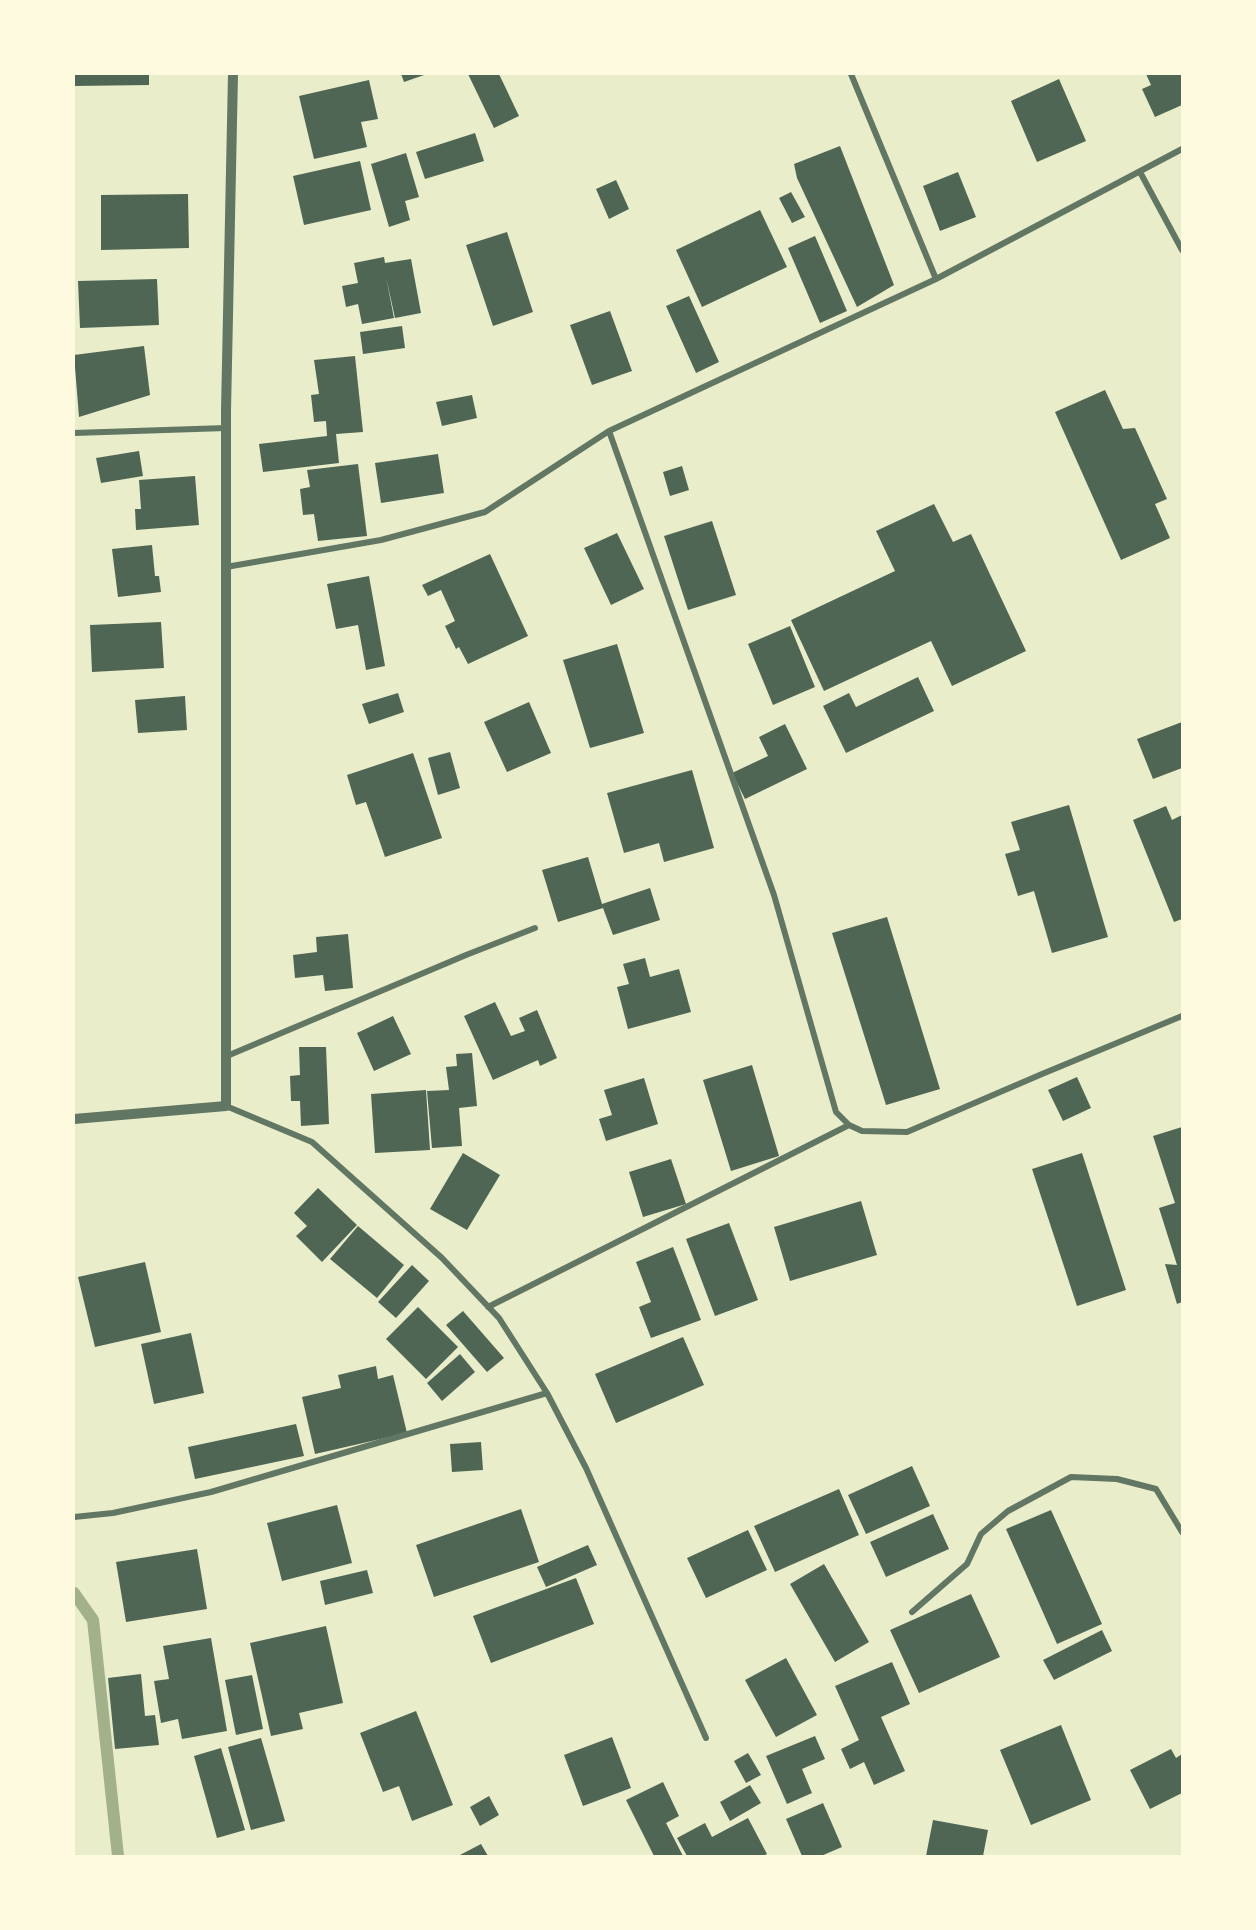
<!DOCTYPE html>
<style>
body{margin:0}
#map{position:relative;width:1256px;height:1930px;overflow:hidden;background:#e9edc9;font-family:Literata,serif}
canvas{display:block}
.frame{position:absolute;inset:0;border:75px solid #fefae0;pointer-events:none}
</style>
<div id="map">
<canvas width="1256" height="1930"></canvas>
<div class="frame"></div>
</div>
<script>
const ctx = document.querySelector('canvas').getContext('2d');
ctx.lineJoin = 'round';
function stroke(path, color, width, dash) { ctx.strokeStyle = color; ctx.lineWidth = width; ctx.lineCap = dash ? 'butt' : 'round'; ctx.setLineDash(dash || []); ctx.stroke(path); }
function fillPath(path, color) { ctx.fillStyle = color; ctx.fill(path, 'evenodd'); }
const stream = new Path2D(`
 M 74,1593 L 93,1620 L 118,1856`);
const building = new Path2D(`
 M 74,74 L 149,74 L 149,85 L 74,86 Z
 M 401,74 L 427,74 L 404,82 Z
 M 468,74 L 499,74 L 519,116 L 494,128 Z
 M 1146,74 L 1182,74 L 1182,105 L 1155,117 L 1142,89 L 1151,85 Z
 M 1059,79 L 1086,141 L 1037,162 L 1011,101 Z
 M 369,80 L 378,119 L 361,122 L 367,147 L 314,159 L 299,96 Z
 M 475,133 L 484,161 L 425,179 L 416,152 Z
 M 840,146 L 894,285 L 857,307 L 797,178 L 794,164 Z
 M 406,153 L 419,197 L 405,201 L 410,220 L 389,227 L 371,164 Z
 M 360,161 L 371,210 L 304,225 L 293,176 Z
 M 958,172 L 976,217 L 940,231 L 923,186 Z
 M 616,180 L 629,209 L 609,219 L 596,189 Z
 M 791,192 L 805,217 L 792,223 L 779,198 Z
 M 188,194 L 189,248 L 101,250 L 101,195 Z
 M 760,210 L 787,267 L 702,307 L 676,250 Z
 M 507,232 L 533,312 L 493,326 L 466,245 Z
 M 815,236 L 847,311 L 820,323 L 788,248 Z
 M 384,257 L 385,263 L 411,259 L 421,313 L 395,318 L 386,277 L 394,318 L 362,324 L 358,304 L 346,307 L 342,286 L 358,283 L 354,263 Z
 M 157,279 L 159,325 L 80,328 L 78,281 Z
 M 689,296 L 719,362 L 696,373 L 666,306 Z
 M 610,311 L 632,371 L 592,385 L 570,325 Z
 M 402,326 L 405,348 L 363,354 L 360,332 Z
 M 144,346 L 150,395 L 79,417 L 74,355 Z
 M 355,356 L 363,432 L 336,434 L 339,463 L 263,472 L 259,444 L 327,436 L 326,421 L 314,422 L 311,395 L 319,394 L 314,360 Z
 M 1105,390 L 1123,429 L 1135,428 L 1167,499 L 1155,504 L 1170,538 L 1121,560 L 1055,412 Z
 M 472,395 L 477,418 L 442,426 L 436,402 Z
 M 139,451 L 143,476 L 101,483 L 96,458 Z
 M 438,454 L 444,493 L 381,503 L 375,463 Z
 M 358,464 L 367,536 L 318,541 L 314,514 L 303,515 L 300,489 L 310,487 L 307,470 Z
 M 682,466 L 689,490 L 670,496 L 663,472 Z
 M 195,476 L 199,525 L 136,530 L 135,509 L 141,509 L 139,480 Z
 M 934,504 L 953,542 L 971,534 L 1026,651 L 952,686 L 931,641 L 824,691 L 791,620 L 895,571 L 876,531 Z
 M 712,521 L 736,595 L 688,610 L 664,536 Z
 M 617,533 L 644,589 L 611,605 L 584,548 Z
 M 152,545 L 155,576 L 159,576 L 161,592 L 118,597 L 112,549 Z
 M 490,554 L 528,636 L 468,664 L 459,647 L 456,649 L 445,626 L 455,621 L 441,590 L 428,596 L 422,585 Z
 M 369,576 L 385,666 L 366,670 L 358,625 L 336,629 L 327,584 Z
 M 161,622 L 164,668 L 92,672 L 90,625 Z
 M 790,626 L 815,687 L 773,705 L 748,644 Z
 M 617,644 L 644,733 L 590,748 L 563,660 Z
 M 918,677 L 934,711 L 846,753 L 823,706 L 849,693 L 856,707 Z
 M 398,693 L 404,712 L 369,724 L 362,704 Z
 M 185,696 L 187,730 L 138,733 L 135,700 Z
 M 529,702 L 551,753 L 507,772 L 484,722 Z
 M 1182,722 L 1182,768 L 1153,779 L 1137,739 Z
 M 785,724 L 807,769 L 745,799 L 732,773 L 768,756 L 759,737 Z
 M 450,752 L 460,788 L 438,795 L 428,758 Z
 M 413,753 L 442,838 L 385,857 L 366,802 L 356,805 L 347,775 Z
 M 692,770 L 714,848 L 664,862 L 659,843 L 624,853 L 607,793 Z
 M 1069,805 L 1108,937 L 1052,953 L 1034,891 L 1018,896 L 1005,854 L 1020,850 L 1011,822 Z
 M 1166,806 L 1172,820 L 1182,815 L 1182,919 L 1174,922 L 1133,820 Z
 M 588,857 L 602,904 L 650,888 L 660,920 L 613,935 L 603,908 L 558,922 L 542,870 Z
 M 887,917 L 940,1089 L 886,1105 L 832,933 Z
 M 348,934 L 353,988 L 325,991 L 323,975 L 295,978 L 293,955 L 317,952 L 316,937 Z
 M 645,958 L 650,977 L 679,969 L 691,1012 L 628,1029 L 617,987 L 629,984 L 623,964 Z
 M 495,1002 L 511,1036 L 525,1031 L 519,1018 L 537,1010 L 557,1058 L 540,1066 L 538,1060 L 493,1080 L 464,1016 Z
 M 393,1016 L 411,1054 L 374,1071 L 357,1033 Z
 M 299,1047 L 326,1047 L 329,1124 L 301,1126 L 300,1101 L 291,1101 L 290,1076 L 300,1075 Z
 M 472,1053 L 477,1106 L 459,1108 L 462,1146 L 432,1148 L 427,1091 L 449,1090 L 446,1067 L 457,1066 L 456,1054 Z
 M 752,1065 L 779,1156 L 731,1171 L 703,1080 Z
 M 1077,1077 L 1091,1108 L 1063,1121 L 1048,1090 Z
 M 644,1078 L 658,1124 L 606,1141 L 599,1119 L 612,1115 L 604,1090 Z
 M 426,1090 L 430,1150 L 375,1153 L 371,1094 Z
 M 1182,1127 L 1182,1302 L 1177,1304 L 1165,1264 L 1177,1265 L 1159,1208 L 1175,1203 L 1153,1136 Z
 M 463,1153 L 500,1175 L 467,1230 L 430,1209 Z
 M 1082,1153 L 1126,1290 L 1077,1306 L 1032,1169 Z
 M 671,1159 L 686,1204 L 643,1217 L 629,1172 Z
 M 318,1188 L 357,1225 L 322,1262 L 296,1236 L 307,1226 L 294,1213 Z
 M 861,1201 L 877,1255 L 790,1281 L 774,1227 Z
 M 729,1223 L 758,1300 L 715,1316 L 686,1239 Z
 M 358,1226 L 404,1265 L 377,1298 L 330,1259 Z
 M 673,1247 L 701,1320 L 651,1338 L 639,1307 L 651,1302 L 636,1262 Z
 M 145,1262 L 161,1332 L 95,1347 L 78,1277 Z
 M 412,1265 L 429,1281 L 396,1318 L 378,1302 Z
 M 418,1307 L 458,1347 L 426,1379 L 386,1339 Z
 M 463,1311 L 504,1358 L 487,1372 L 446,1325 Z
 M 191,1333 L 204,1393 L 154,1404 L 141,1344 Z
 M 683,1337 L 704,1385 L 616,1423 L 595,1374 Z
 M 460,1354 L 475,1372 L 442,1401 L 427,1383 Z
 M 376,1366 L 378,1379 L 393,1375 L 407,1433 L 315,1454 L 302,1397 L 341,1388 L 338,1375 Z
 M 296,1424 L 304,1456 L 195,1479 L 188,1447 Z
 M 481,1442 L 483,1470 L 452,1472 L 450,1444 Z
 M 912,1466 L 930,1506 L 866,1534 L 848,1495 Z
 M 839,1489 L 859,1535 L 775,1572 L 754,1526 Z
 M 337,1505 L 352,1563 L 282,1581 L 267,1523 Z
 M 521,1509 L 539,1562 L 434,1597 L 416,1545 Z
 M 1051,1510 L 1102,1624 L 1057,1644 L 1006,1529 Z
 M 933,1514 L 949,1549 L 886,1577 L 870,1542 Z
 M 748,1530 L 767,1570 L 706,1598 L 687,1558 Z
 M 588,1545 L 597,1565 L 546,1587 L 537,1567 Z
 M 197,1549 L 207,1609 L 126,1622 L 116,1562 Z
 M 824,1564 L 869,1642 L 835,1662 L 790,1584 Z
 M 367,1570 L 373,1593 L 325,1605 L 320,1581 Z
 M 576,1578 L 594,1624 L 491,1663 L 473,1616 Z
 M 971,1594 L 1000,1657 L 919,1693 L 890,1630 Z
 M 326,1626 L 343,1703 L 299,1713 L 303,1729 L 271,1736 L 250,1643 Z
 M 1102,1630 L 1112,1651 L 1054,1680 L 1043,1660 Z
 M 211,1638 L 227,1731 L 182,1739 L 178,1719 L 161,1723 L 154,1681 L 169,1679 L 163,1646 Z
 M 786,1658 L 817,1715 L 776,1737 L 745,1680 Z
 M 892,1662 L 910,1704 L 881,1717 L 905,1771 L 874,1785 L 864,1762 L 850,1769 L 841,1749 L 859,1740 L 835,1686 Z
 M 141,1674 L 145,1716 L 155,1715 L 159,1745 L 115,1749 L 108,1678 Z
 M 252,1675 L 263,1729 L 236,1735 L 225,1680 Z
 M 416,1711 L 453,1805 L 412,1821 L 399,1786 L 383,1792 L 360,1733 Z
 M 1061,1725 L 1091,1800 L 1031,1825 L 1000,1750 Z
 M 815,1736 L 825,1759 L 802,1769 L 812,1793 L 787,1804 L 766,1756 Z
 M 612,1737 L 631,1788 L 583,1806 L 564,1755 Z
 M 261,1738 L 285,1821 L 251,1830 L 228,1747 Z
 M 221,1748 L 245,1830 L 217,1838 L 194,1756 Z
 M 1171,1749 L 1176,1758 L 1182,1754 L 1182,1793 L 1150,1809 L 1130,1770 Z
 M 748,1753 L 761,1775 L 746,1783 L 734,1761 Z
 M 663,1782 L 679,1816 L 666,1823 L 683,1856 L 654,1856 L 626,1800 Z
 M 750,1785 L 761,1803 L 730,1821 L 720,1802 Z
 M 489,1796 L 499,1815 L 480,1826 L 470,1807 Z
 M 823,1803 L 842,1847 L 821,1856 L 802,1856 L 786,1819 Z
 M 748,1818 L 767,1854 L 763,1856 L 687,1856 L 677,1838 L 705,1823 L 712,1837 Z
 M 933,1820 L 988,1830 L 983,1856 L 926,1856 Z
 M 481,1844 L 488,1856 L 458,1856 Z`);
const minor = new Path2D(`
 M 851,74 L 936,279
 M 1140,172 L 1182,250
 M 609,431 L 774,895 L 836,1112 L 849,1125 L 862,1131 L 907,1132 L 1042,1074 L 1182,1016
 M 74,433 L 226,428
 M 226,567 L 381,540 L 485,512 L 609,431 L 936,279 L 1182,149
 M 227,1056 L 466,955 L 535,928
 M 226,1106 L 312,1142 L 442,1258 L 499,1318 L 547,1393 L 586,1468 L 706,1738
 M 488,1307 L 849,1125
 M 74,1517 L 113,1513 L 211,1492 L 547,1393
 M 912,1612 L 967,1564 L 981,1534 L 1008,1511 L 1071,1477 L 1117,1479 L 1156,1489 L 1182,1532`);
const tertiary = new Path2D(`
 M 74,1119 L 226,1106 L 226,411 L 233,74`);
stroke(stream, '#a3b18a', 12);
fillPath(building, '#4f6655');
stroke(minor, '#617663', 6);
stroke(tertiary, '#617663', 10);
</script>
